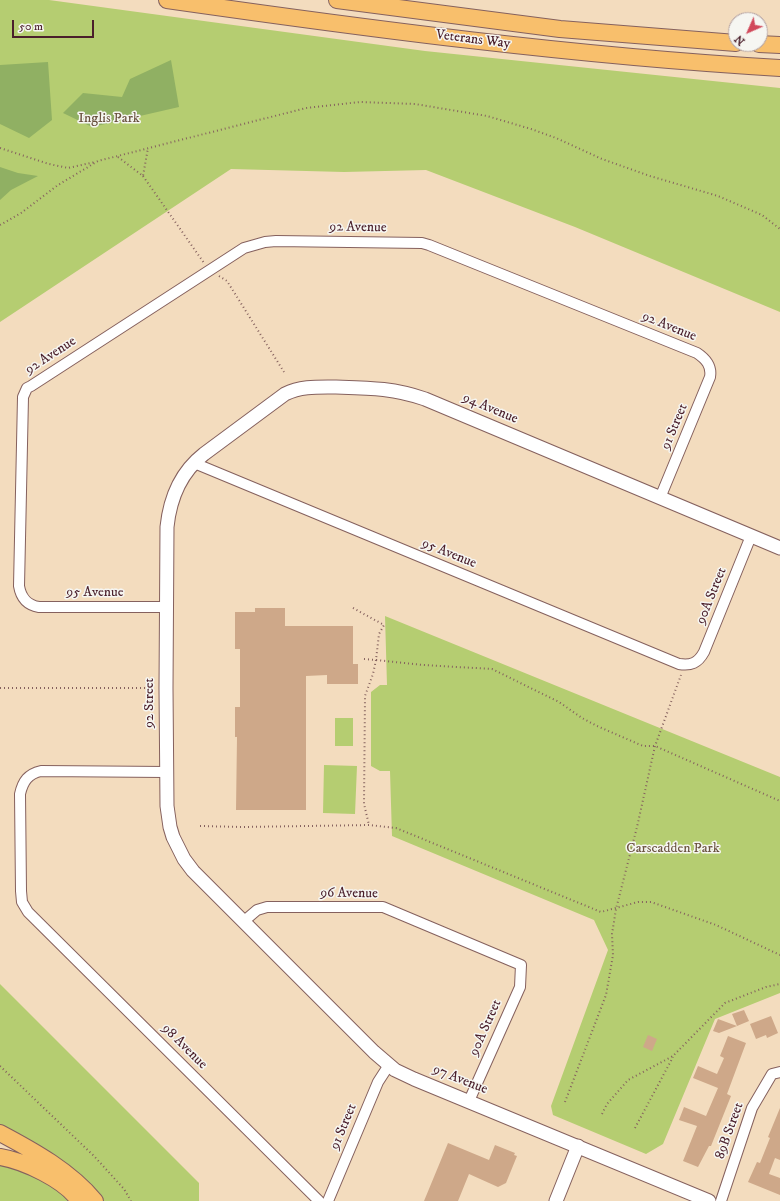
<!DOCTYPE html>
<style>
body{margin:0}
#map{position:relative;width:780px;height:1201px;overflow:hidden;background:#f3dcbe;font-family:"IM FELL DW Pica",serif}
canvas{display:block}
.north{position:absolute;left:728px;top:12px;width:40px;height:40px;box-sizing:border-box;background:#f6f6f2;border:1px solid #b1a0a2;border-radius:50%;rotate:225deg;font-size:11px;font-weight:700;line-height:16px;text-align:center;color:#4a1f2b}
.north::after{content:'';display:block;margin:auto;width:14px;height:18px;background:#d1495b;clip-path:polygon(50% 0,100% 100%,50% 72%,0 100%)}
.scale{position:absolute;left:12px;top:20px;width:82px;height:18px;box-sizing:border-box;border:2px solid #4a1f2b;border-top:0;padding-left:5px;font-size:12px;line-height:14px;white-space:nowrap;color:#4a1f2b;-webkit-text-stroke:3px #f6f6f2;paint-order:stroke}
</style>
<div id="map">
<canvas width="780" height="1201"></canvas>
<div class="north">N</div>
<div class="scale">50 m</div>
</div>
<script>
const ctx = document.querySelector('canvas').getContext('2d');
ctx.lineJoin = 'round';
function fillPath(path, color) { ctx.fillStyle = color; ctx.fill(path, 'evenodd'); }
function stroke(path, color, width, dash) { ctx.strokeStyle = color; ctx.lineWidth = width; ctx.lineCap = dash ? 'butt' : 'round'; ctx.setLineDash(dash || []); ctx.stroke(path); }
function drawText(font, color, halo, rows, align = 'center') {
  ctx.font = font + ' "IM FELL DW Pica",serif'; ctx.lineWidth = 3; ctx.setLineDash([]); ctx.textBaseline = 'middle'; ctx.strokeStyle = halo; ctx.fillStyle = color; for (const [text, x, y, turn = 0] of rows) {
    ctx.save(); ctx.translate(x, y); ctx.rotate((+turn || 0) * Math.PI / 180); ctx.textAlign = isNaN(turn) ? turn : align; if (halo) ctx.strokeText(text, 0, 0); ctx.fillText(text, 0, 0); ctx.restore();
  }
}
const green = new Path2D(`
 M 0,0 L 49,0 L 425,51 L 780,88 L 780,312 L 575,227 L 426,170 L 344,172 L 231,169 L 0,322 Z
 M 385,616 L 780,777 L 780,993 L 715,1019 L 663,1144 L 646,1154 L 553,1115 L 551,1106 L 608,950 L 594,920 L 392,836 L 390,771 L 380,771 L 371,766 L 371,692 L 380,685 L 387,685 Z
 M 335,718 L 353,718 L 353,746 L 335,746 Z
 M 324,765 L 357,766 L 355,814 L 323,813 Z
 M 0,984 L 199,1183 L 199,1201 L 97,1201 L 0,1126 Z
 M 0,1161 L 40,1177 L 71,1201 L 0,1201 Z`);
const forest = new Path2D(`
 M 171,60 L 179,107 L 92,127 L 63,113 L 83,93 L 122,97 L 130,79 Z
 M 48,62 L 52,120 L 29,138 L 0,124 L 0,65 Z
 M 0,167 L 18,173 L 38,176 L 11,190 L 0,200 Z`);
const building = new Path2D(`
 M 255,608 L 285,608 L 285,626 L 353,626 L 353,664 L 358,664 L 358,684 L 327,684 L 327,675 L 306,676 L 306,810 L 236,810 L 237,737 L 235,737 L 235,707 L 240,707 L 240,649 L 235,649 L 235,612 L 255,612 Z
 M 744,1010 L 749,1021 L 737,1026 L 732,1014 Z
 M 771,1016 L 778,1033 L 767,1038 L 766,1035 L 756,1039 L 750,1024 Z
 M 718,1019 L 737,1026 L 719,1033 L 713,1031 Z
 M 648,1035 L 657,1039 L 652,1051 L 643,1047 Z
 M 728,1036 L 746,1043 L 727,1094 L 731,1096 L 711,1146 L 709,1146 L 698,1167 L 683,1161 L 697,1126 L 679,1120 L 684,1107 L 706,1116 L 718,1088 L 693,1078 L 698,1066 L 717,1074 L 724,1058 L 720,1056 Z
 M 780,1108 L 780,1160 L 775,1158 L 769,1174 L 780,1178 L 780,1195 L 748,1182 L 757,1162 L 760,1163 L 770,1138 L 768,1137 Z
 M 448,1143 L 489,1160 L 495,1145 L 515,1153 L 514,1155 L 517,1156 L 506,1183 L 498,1187 L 469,1174 L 458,1201 L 424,1201 Z`);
const path = new Path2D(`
 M 0,148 L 49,164 L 68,168 L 95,162
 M 118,157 L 143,176 L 148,148
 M 143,176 L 204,263
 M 0,225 L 21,213 L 58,185 L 98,161 L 306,108 L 360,102 L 415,104 L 487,116 L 531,129 L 556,138 L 602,159 L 650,176 L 718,196 L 762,215 L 780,229
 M 219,276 L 227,281 L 284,372
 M 353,608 L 384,625 L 379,634 L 376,660 L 423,665 L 492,669 L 559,702 L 582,718 L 597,726 L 643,746 L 655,746 L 780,801
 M 364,659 L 376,660 L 373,674 L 365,696 L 364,804 L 369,825
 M 0,688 L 148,688
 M 200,826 L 242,827 L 369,825 L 396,828 L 601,912 L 638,902 L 651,902 L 716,925 L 780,955
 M 0,1066 L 94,1156 L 124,1189 L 131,1201
 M 565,1102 L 606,995 L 613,955 L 612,934 L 616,909 L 637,827 L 655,746 L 681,675
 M 602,1114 L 607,1104 L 628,1080 L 673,1056 L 725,1003 L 766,987 L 780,984
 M 635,1128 L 673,1057`);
const minor = new Path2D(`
 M 194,463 L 679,664 C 691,666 698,663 704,652 L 751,536
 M 166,607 L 39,607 C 27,605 21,598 19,586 L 23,397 L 27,388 L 31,386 L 244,248 L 265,242 L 276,241 L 422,243 L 429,245 L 697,353 C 706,359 712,366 710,377 L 660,498
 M 166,772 L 41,771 C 28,774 23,781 20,794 L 21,891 L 22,902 L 28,912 L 319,1201
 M 243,922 L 257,910 L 267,907 L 383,907 L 521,965 L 520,987 L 469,1101
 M 328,1201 L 378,1082 L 389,1065
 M 721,1201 L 752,1108 L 772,1074 L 780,1072`);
const tertiary = new Path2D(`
 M 556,1201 L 578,1146
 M 709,1201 L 414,1079 L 395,1070 L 374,1052 L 193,871 L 184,859 L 173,837 L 170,827 L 167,806 L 166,688 L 167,527 C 170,498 181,472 204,454 L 285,394 C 301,386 318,387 336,387 C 369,388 393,388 425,399 L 780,548`);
const primary = new Path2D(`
 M 167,0 C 370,29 575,56 780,68
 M 337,0 L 560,29 L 736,43
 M 759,44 L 780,45
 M 0,1133 C 34,1151 70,1171 95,1201
 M 0,1157 C 24,1161 65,1180 79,1201`);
const streetNames = [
 ["Veterans Way",473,40,7],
 ["92 Avenue",358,228,1],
 ["92 Avenue",669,327,22],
 ["92 Avenue",51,356,-33],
 ["94 Avenue",490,409,23],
 ["91 Street",675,427,-67],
 ["95 Avenue",449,554,22],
 ["95 Avenue",95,593],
 ["90A Street",712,596,-68],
 ["92 Street",150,703,-90],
 ["96 Avenue",349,894,1],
 ["90A Street",486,1028,-66],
 ["98 Avenue",184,1047,45],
 ["97 Avenue",460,1080,22],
 ["91 Street",344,1127,-67],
 ["89B Street",730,1131,-70]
];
const parkNames = [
 ["Inglis Park",109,119],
 ["Carscadden Park",673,849]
];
fillPath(green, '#b5cd71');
fillPath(forest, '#90b063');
fillPath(building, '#cea889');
stroke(minor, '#85615e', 12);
stroke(tertiary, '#85615e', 15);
stroke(primary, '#85615e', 18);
stroke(path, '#85615e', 2, [1, 3]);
stroke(minor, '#fff', 10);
stroke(tertiary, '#fff', 13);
stroke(primary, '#f8bf6c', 16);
drawText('14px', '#4a1f2b', '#f6f6f2', streetNames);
drawText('14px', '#6a5340', '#f6f6f2', parkNames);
</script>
